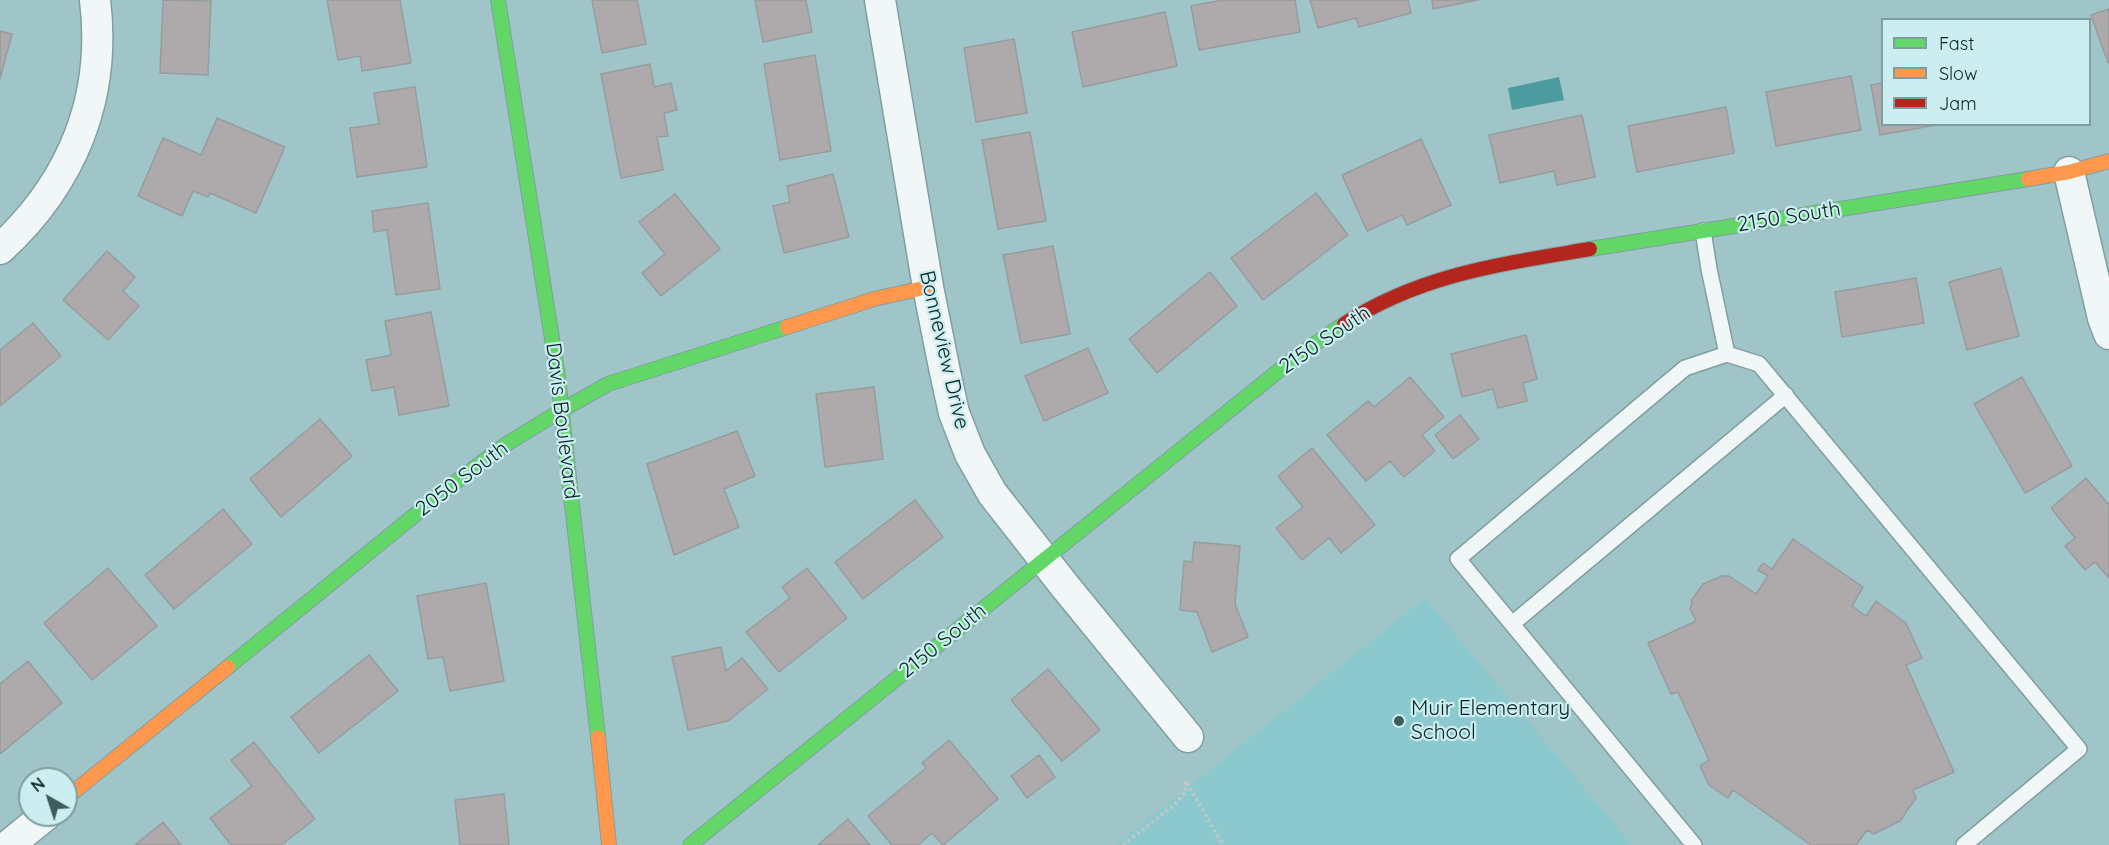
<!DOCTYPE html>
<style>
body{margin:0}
#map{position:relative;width:2109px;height:845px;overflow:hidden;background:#a0c5c8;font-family:Quicksand,sans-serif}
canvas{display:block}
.legend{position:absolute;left:1881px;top:18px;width:210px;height:108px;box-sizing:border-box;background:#cdeef0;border:2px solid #7e9ea0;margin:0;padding:8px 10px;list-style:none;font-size:18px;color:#072527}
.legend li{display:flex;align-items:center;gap:12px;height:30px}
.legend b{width:30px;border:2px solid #7e9ea0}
.north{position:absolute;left:18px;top:767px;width:60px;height:60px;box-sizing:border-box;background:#cdeef0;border:2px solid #7e9ea0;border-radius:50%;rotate:321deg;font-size:16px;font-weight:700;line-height:24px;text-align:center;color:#072527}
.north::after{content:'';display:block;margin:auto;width:21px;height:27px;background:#3d5d5f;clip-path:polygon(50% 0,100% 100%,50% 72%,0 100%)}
</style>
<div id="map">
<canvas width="2109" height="845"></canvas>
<ul class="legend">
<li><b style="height:8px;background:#63d668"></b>Fast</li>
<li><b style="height:8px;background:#ff974d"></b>Slow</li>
<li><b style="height:8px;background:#b3261e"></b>Jam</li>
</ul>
<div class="north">N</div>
</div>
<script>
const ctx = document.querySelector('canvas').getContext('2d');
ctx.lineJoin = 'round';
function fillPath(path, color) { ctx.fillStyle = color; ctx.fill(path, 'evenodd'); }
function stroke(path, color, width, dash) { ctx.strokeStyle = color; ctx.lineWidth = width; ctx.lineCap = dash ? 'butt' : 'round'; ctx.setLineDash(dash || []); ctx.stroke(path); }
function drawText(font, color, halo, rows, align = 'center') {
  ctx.font = font + ' Quicksand,sans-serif'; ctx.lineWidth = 4.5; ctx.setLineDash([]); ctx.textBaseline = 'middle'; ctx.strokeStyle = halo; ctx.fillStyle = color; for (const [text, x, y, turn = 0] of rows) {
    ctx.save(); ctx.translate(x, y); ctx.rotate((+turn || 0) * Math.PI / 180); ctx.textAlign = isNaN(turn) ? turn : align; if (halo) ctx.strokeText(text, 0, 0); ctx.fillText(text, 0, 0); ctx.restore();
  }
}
const built = new Path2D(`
 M 1425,598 L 1632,845 L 1116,845 Z`);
const water = new Path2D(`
 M 1559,77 L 1564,100 L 1512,110 L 1508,88 Z`);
const building = new Path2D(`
 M 163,0 L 211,1 L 208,75 L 160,73 Z
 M 327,0 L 400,0 L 411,63 L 362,71 L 360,56 L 338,60 Z
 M 592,0 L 637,0 L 646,44 L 602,53 Z
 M 755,0 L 806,0 L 812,32 L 763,42 Z
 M 1223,0 L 1295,0 L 1300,32 L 1199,50 L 1191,6 Z
 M 1310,0 L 1408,0 L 1411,13 L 1359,27 L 1356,18 L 1318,28 Z
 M 1432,0 L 1478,0 L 1433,9 Z
 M 2109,9 L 2109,62 L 2108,63 L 2091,15 Z
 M 1165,12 L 1177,66 L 1083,87 L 1072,32 Z
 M 0,31 L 12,34 L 0,79 Z
 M 1014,39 L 1027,113 L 976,122 L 964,48 Z
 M 815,55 L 831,151 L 780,160 L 764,64 Z
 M 650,64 L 654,87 L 671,83 L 677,110 L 664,113 L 668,136 L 657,137 L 663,170 L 621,178 L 601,74 Z
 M 1851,76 L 1861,130 L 1776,146 L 1766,92 Z
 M 1882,83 L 1882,124 L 1942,124 L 1880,135 L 1871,85 Z
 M 415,87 L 427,167 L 357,177 L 350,128 L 379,124 L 374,93 Z
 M 1726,107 L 1734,153 L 1637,172 L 1628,126 Z
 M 1582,115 L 1595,177 L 1557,185 L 1554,171 L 1500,183 L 1489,135 Z
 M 217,118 L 285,147 L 256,213 L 210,193 L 208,197 L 193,191 L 182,216 L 138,196 L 163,138 L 201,155 Z
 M 1030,132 L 1046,221 L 998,229 L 982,140 Z
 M 1421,139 L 1451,205 L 1407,225 L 1402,215 L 1367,231 L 1342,175 Z
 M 833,174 L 849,237 L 784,253 L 773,206 L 790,202 L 787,186 Z
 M 1316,193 L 1348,235 L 1263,300 L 1231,258 Z
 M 675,194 L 720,249 L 661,296 L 642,273 L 665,254 L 639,222 Z
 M 428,203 L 440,289 L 396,295 L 387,230 L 374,232 L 372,211 Z
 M 1053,246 L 1070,334 L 1021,343 L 1003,255 Z
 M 107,251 L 135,277 L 123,291 L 139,306 L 108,340 L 63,300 Z
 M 2001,268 L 2019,336 L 1967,350 L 1949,282 Z
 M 1210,272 L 1237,306 L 1157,373 L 1129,339 Z
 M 1916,278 L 1924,323 L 1842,337 L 1835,292 Z
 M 431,312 L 449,406 L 399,415 L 394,387 L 372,391 L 366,360 L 391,355 L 385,321 Z
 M 33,323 L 61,356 L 0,406 L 0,350 Z
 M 1526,335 L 1537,379 L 1523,383 L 1527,401 L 1498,408 L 1493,389 L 1462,397 L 1451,354 Z
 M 1088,348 L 1108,393 L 1044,421 L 1025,376 Z
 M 1410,377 L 1444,417 L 1422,435 L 1435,451 L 1404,477 L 1390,461 L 1366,481 L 1327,435 L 1368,401 L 1374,407 Z
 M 2022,377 L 2072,466 L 2025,493 L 1974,404 Z
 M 874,387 L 883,459 L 825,467 L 816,394 Z
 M 1460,415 L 1479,439 L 1453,459 L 1435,435 Z
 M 320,419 L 352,456 L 281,517 L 250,479 Z
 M 737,431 L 755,476 L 724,489 L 739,527 L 674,555 L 647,464 Z
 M 1312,448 L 1375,525 L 1341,553 L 1329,538 L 1302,560 L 1276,528 L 1303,507 L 1278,476 Z
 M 2086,478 L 2109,505 L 2109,578 L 2095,562 L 2085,570 L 2065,546 L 2075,538 L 2051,508 Z
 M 915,500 L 943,537 L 863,599 L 835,562 Z
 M 223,509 L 252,544 L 174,609 L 145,575 Z
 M 1793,539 L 1863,587 L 1852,606 L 1866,616 L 1876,601 L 1906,623 L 1922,658 L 1906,665 L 1954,772 L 1913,790 L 1916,798 L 1900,821 L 1874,834 L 1867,830 L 1856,845 L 1811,845 L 1733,790 L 1728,798 L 1709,785 L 1700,766 L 1709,760 L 1678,692 L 1671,694 L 1648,643 L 1696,621 L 1690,609 L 1692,603 L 1691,601 L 1703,584 L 1722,576 L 1729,576 L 1756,594 L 1768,576 L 1758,570 L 1763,563 L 1772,569 Z
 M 1194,542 L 1240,546 L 1235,604 L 1248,637 L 1212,652 L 1197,612 L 1180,610 L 1184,561 L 1192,562 Z
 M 108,568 L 157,626 L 92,680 L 44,623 Z
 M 807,568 L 847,618 L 779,672 L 746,632 L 790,598 L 782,587 Z
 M 486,583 L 504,681 L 450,691 L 443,657 L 428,659 L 417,596 Z
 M 721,647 L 726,671 L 742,658 L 768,689 L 728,721 L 688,730 L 672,657 Z
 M 369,655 L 398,691 L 319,753 L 291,717 Z
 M 28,661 L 62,703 L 0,754 L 0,684 Z
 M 1048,669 L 1100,730 L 1062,761 L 1011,700 Z
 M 949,740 L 998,799 L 943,845 L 932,833 L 918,845 L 892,845 L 868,816 L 926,768 L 922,763 Z
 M 254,742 L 315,819 L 281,845 L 231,845 L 210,818 L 252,786 L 231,760 Z
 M 1039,755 L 1055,777 L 1027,798 L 1011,776 Z
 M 504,794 L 509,845 L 460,845 L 455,800 Z
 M 848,819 L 870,845 L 818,845 Z
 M 163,822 L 181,845 L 135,845 Z`);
const path = new Path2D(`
 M 1187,783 L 1223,845
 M 1123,845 L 1173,806 L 1186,792 L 1185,779`);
const lane = new Path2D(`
 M 1703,231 L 1709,269 L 1727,354 L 1759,364 L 2079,749 L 1964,845
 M 1512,624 L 1458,559 L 1685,368 L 1727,354
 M 1694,845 L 1512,624 L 1786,395`);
const street = new Path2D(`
 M 880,0 L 928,287 L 945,372 L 954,413 L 970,454 L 992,493 L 1064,585 L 1188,737
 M 2069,172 L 2103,318 L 2109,334
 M 0,249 C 72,183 107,98 95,0
 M 9,845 L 46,815`);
const fast = new Path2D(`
 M 498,0 L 557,370 L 598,737
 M 1590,249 L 2028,179
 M 228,667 L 453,484 L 508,443 L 562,410 L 608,384 L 787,327
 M 690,845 L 1297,356 L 1344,324`);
const slow = new Path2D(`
 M 2028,179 L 2069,172 L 2109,161
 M 787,327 L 874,299 L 928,287
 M 598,737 L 609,845
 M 66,798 L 228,667`);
const jam = new Path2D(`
 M 1344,324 C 1421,274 1502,264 1590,249`);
const markers = [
 [1399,721,6,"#3d5d5f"]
];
const streetNames = [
 ["2150 South",1789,217,-9],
 ["2150 South",1325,340,-34],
 ["Bonneview Drive",944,350,77],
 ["Davis Boulevard",562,421,83],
 ["2050 South",462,479,-37],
 ["2150 South",943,641,-39]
];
const poiNames = [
 ["Muir Elementary",1411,709],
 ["School",1411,733]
];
fillPath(built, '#8cc9ce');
fillPath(water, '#4d9a9f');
fillPath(building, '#aea9ab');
stroke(building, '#979d9f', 1.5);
stroke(lane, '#819fa1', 18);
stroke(street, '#819fa1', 33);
stroke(fast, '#819fa1', 16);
stroke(slow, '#819fa1', 16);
stroke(jam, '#819fa1', 16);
stroke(path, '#bbc7c8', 4, [3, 3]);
stroke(lane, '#f1f6f7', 15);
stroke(street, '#f1f6f7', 30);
stroke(fast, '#63d668', 14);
stroke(slow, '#ff974d', 14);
stroke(jam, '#b3261e', 14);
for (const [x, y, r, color] of markers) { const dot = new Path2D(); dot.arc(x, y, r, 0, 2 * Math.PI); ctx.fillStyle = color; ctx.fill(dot); stroke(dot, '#cdeef0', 2); }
drawText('21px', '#072527', '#cdeef0', streetNames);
drawText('21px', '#072527', '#cdeef0', poiNames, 'left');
</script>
